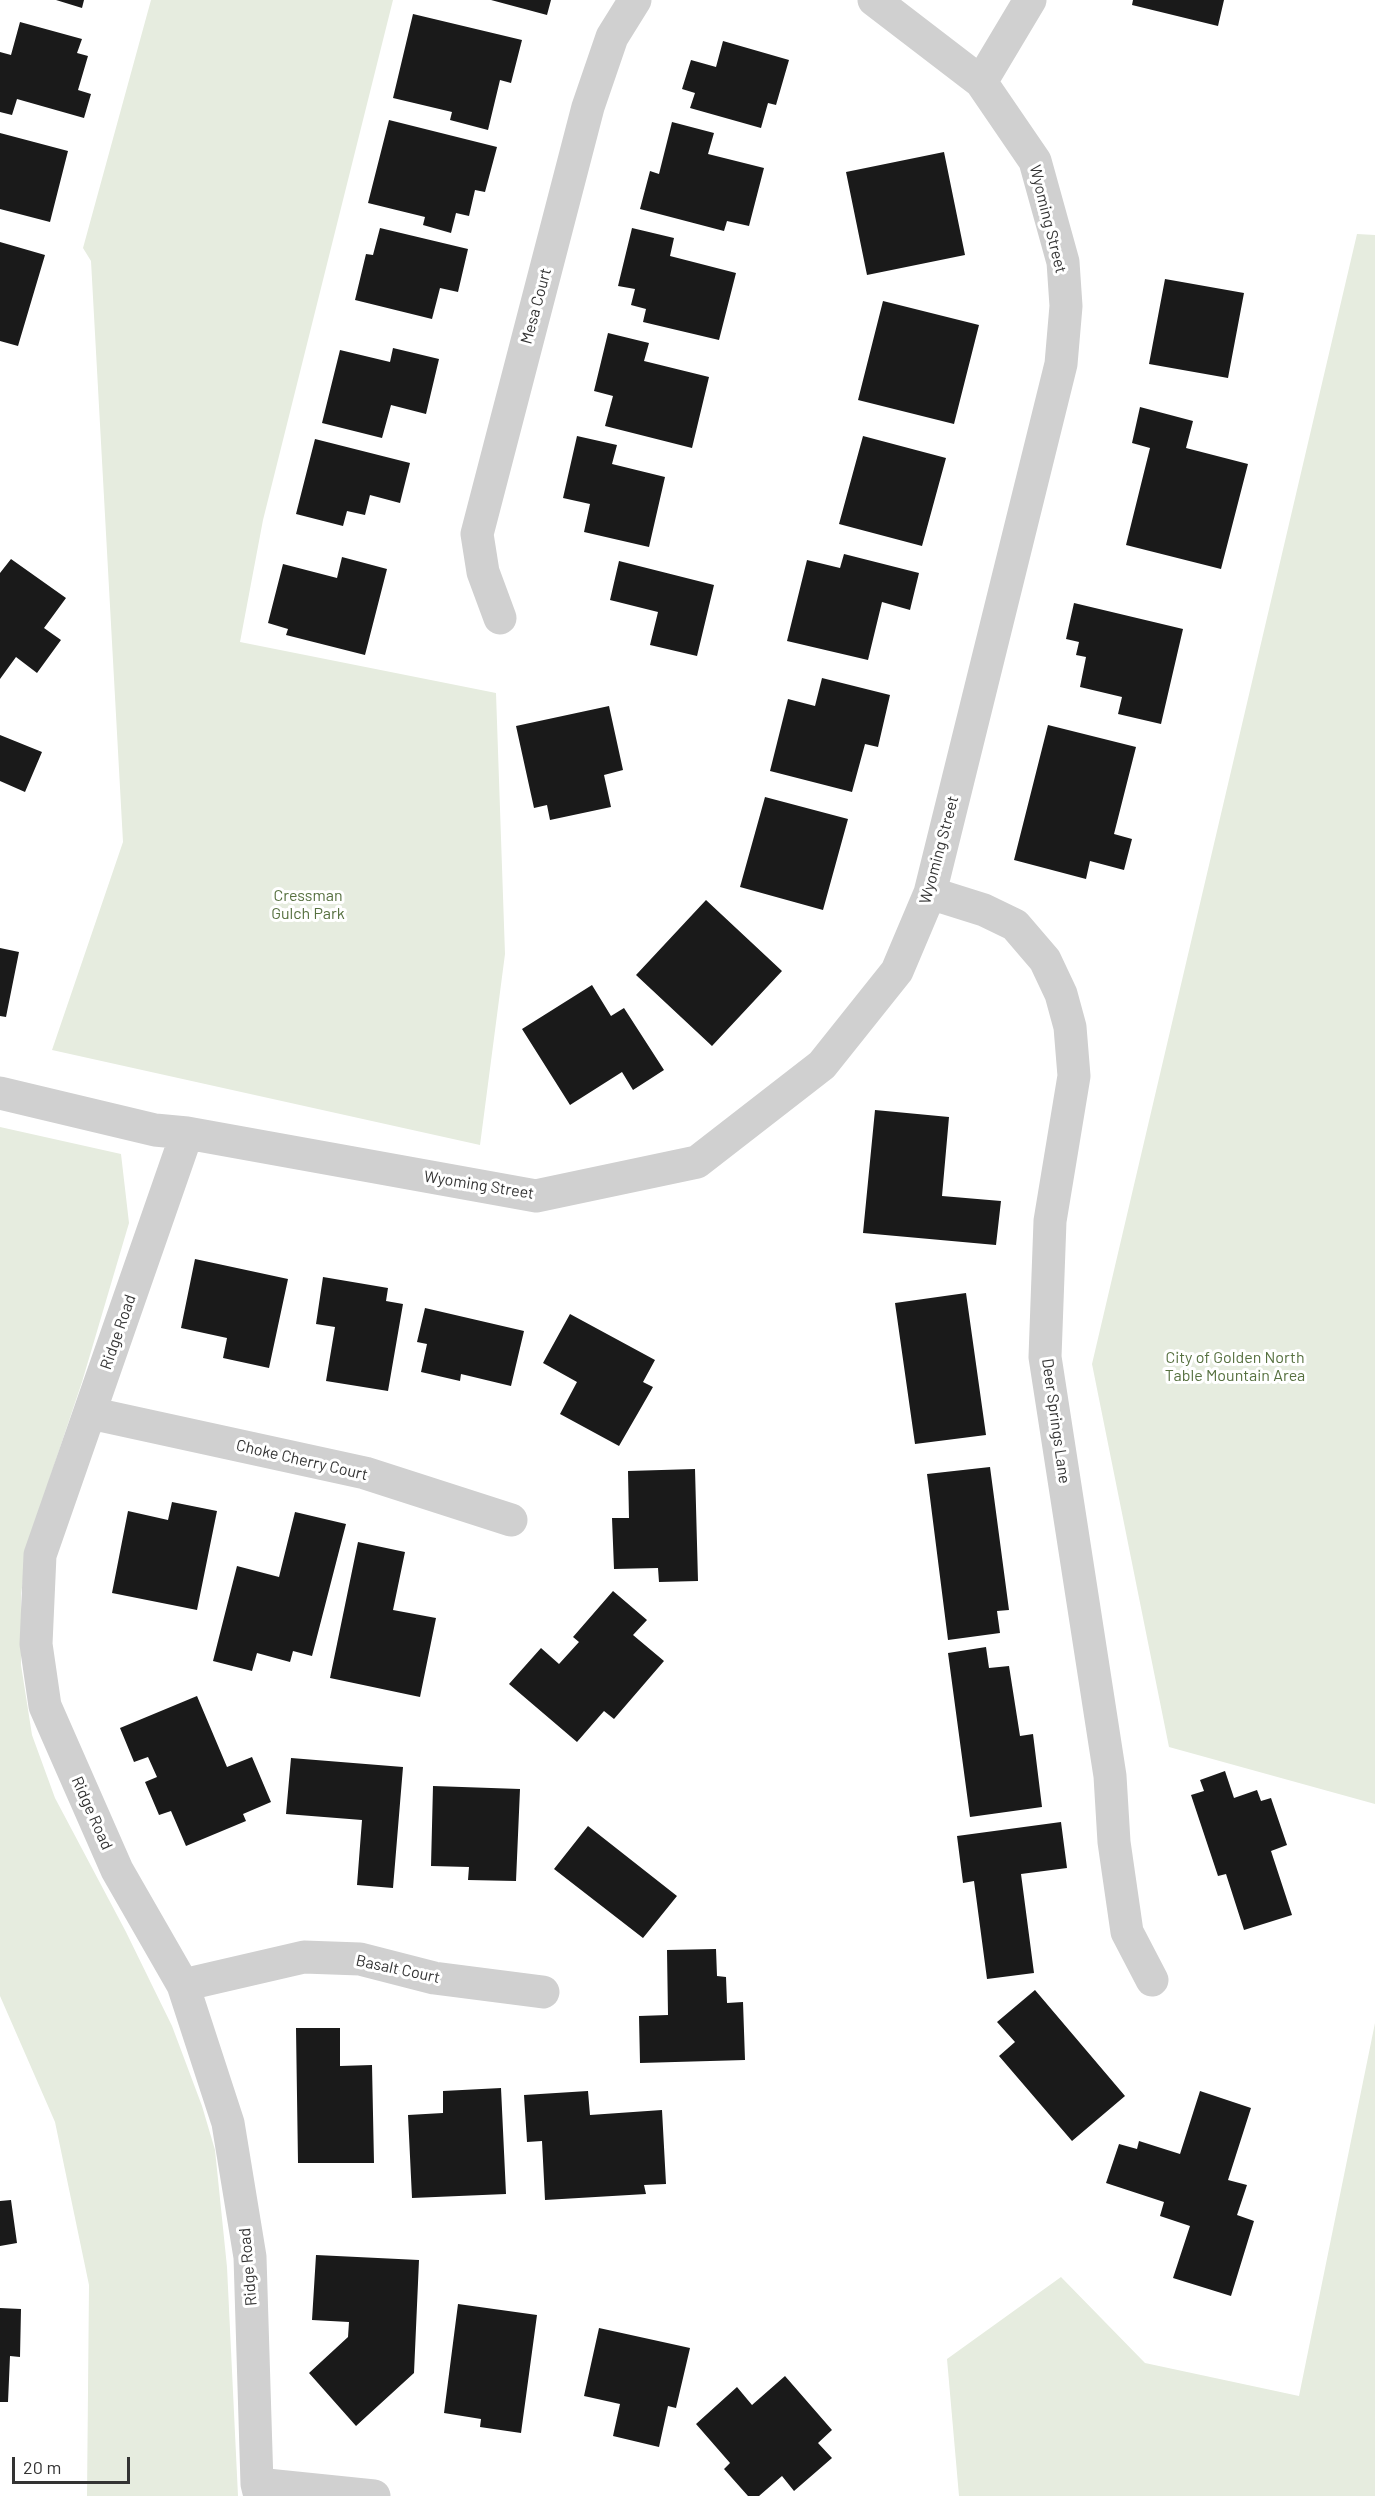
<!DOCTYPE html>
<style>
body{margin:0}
#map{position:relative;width:1375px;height:2496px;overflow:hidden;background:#fff;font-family:Barlow,sans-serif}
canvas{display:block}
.scale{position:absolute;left:12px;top:2457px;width:118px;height:27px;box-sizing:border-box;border:3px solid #333;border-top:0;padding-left:8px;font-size:18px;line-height:21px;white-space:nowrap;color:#333;-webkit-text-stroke:4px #fff;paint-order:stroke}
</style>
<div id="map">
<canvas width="1375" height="2496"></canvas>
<div class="scale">20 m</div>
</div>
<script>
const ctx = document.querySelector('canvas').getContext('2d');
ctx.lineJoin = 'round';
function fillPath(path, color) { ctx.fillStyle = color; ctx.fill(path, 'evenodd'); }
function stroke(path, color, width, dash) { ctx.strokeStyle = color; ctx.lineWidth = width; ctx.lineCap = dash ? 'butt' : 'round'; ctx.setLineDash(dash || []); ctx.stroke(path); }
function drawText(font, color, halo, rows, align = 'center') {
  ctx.font = font + ' Barlow,sans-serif'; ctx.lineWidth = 6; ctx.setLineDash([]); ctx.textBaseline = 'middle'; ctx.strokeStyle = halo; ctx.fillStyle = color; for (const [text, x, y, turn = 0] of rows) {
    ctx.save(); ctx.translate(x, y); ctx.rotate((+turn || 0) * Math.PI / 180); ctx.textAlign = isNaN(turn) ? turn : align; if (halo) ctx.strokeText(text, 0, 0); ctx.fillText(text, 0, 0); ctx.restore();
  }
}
const green = new Path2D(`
 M 151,0 L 393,0 L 263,520 L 240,642 L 496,693 L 505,954 L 480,1145 L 52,1050 L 123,842 L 91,261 L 83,248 Z
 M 1357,234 L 1375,235 L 1375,1804 L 1169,1747 L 1092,1364 Z
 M 0,1127 L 121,1154 L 129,1223 L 82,1382 L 29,1540 L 21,1594 L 21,1665 L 32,1735 L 55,1798 L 126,1932 L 172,2026 L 202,2106 L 215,2150 L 227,2267 L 238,2496 L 87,2496 L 89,2285 L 55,2122 L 0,1996 Z
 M 1375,2023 L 1375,2496 L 959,2496 L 947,2359 L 1061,2277 L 1145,2363 L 1299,2396 Z`);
const building = new Path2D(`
 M 56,0 L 84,0 L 82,8 Z
 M 491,0 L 551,0 L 547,15 Z
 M 1133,0 L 1224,0 L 1218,26 L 1132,5 Z
 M 413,14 L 522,40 L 511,83 L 500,80 L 488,130 L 450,120 L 452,112 L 393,98 Z
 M 20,22 L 82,39 L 77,53 L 88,56 L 78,90 L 91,94 L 84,118 L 17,99 L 12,115 L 0,112 L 0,52 L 11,55 Z
 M 723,41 L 789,60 L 776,105 L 768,103 L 761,128 L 690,108 L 695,93 L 682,89 L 691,60 L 716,67 Z
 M 389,120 L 497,147 L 485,192 L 475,190 L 469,216 L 456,213 L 451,233 L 423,225 L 425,217 L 368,203 Z
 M 672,122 L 714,133 L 708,154 L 764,168 L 749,226 L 727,221 L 724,231 L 640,209 L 650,171 L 659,174 Z
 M 0,133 L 68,151 L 50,222 L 0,209 Z
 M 944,152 L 965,255 L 867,275 L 846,172 Z
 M 380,228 L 468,249 L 458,292 L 440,288 L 432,319 L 355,300 L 366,254 L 373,255 Z
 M 632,228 L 674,238 L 670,256 L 736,273 L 719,340 L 643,322 L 646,309 L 631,305 L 635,289 L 618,286 Z
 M 0,242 L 45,255 L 18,346 L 0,341 Z
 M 1165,279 L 1244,293 L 1228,378 L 1149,364 Z
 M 883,301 L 979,325 L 954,424 L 858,400 Z
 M 608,333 L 649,343 L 644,361 L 709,377 L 692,448 L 605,426 L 613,396 L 594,391 Z
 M 393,348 L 439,359 L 426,414 L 391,405 L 382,438 L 322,423 L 340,350 L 390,362 Z
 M 1140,407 L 1193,421 L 1186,448 L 1248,464 L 1221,569 L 1126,545 L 1150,448 L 1132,443 Z
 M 577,436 L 617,445 L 612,464 L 665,477 L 649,547 L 584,532 L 590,504 L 563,498 Z
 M 863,436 L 946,458 L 922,546 L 839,524 Z
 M 315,439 L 410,463 L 400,503 L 370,495 L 365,515 L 347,511 L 343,526 L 296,514 Z
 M 844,554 L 919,573 L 910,610 L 882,602 L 868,660 L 787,641 L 807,560 L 840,568 Z
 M 342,557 L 387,569 L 365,655 L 286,635 L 288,629 L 268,623 L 283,564 L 337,578 Z
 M 11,559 L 66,598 L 44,628 L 61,640 L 37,673 L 16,657 L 0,679 L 0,573 Z
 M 619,561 L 714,585 L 697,656 L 650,645 L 658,612 L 610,600 Z
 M 1074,603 L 1183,629 L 1161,724 L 1118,714 L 1122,697 L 1080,687 L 1086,657 L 1076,655 L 1079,642 L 1066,639 Z
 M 822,678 L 890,695 L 878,747 L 865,744 L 852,792 L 770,771 L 788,699 L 815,706 Z
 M 609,706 L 623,770 L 604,775 L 611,807 L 550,820 L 547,805 L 534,808 L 516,726 Z
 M 1048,725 L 1136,747 L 1114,834 L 1132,839 L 1124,870 L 1090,861 L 1086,879 L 1014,860 Z
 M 0,735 L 42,752 L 25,792 L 0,781 Z
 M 765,797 L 848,819 L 823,910 L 740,887 Z
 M 706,900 L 782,971 L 712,1046 L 636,975 Z
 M 0,948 L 19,952 L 6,1017 L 0,1016 Z
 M 592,985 L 611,1016 L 624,1008 L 664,1070 L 633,1090 L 622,1072 L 570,1105 L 522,1029 Z
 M 875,1110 L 949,1117 L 942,1196 L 1001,1201 L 996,1245 L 863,1233 Z
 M 195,1259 L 288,1279 L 269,1368 L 223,1358 L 227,1338 L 181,1328 Z
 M 323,1277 L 388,1288 L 386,1301 L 403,1304 L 388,1391 L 326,1381 L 335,1327 L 316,1324 Z
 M 966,1293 L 986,1435 L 915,1444 L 895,1303 Z
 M 425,1308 L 524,1331 L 511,1386 L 461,1374 L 460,1381 L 421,1372 L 427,1344 L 417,1342 Z
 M 570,1314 L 655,1360 L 643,1382 L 653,1387 L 619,1446 L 560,1414 L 577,1382 L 543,1363 Z
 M 990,1467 L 1009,1610 L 997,1611 L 1000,1633 L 948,1640 L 927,1474 Z
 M 695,1469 L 698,1581 L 659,1582 L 658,1568 L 614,1569 L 612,1518 L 629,1518 L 628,1471 Z
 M 172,1502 L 217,1511 L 197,1610 L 112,1593 L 128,1511 L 168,1520 Z
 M 295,1512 L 346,1524 L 312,1656 L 293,1651 L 290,1662 L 257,1653 L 252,1671 L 213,1661 L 237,1566 L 279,1577 Z
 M 358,1542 L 405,1552 L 393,1610 L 436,1618 L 420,1697 L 330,1678 Z
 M 613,1591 L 647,1620 L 633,1635 L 664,1661 L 614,1719 L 604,1711 L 577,1742 L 509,1684 L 541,1648 L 559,1664 L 579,1642 L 573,1637 Z
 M 986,1647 L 989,1668 L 1009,1666 L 1020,1736 L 1033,1734 L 1042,1807 L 970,1817 L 948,1653 Z
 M 197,1696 L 227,1767 L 252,1757 L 271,1802 L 243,1814 L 246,1821 L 186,1846 L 171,1811 L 159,1815 L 145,1782 L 157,1777 L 148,1757 L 134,1762 L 120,1728 Z
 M 291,1758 L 403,1767 L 393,1888 L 357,1885 L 362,1820 L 286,1814 Z
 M 1225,1771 L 1234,1798 L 1257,1790 L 1261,1801 L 1271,1798 L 1287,1845 L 1271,1851 L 1292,1915 L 1244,1930 L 1226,1874 L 1218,1876 L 1191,1795 L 1204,1791 L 1200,1780 Z
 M 433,1786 L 520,1789 L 516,1881 L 468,1880 L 469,1867 L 431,1866 Z
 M 1061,1822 L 1067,1868 L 1021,1874 L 1034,1973 L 987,1979 L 974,1881 L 963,1883 L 957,1836 Z
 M 588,1826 L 677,1896 L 643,1938 L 554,1869 Z
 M 716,1949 L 717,1976 L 726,1977 L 727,2003 L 743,2002 L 745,2060 L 640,2063 L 639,2016 L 668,2015 L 667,1950 Z
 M 1035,1990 L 1125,2096 L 1072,2141 L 999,2056 L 1015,2042 L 997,2022 Z
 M 296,2028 L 340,2028 L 340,2066 L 372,2065 L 374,2163 L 298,2163 Z
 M 501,2088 L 506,2194 L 412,2198 L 408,2115 L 443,2113 L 443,2091 Z
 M 588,2091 L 590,2115 L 662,2110 L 666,2184 L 644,2185 L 646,2194 L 545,2200 L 542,2141 L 527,2142 L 524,2095 Z
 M 1200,2091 L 1251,2108 L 1228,2180 L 1247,2185 L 1237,2215 L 1254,2221 L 1231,2296 L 1173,2278 L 1190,2226 L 1160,2216 L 1164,2202 L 1106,2183 L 1119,2144 L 1137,2149 L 1139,2141 L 1180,2154 Z
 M 11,2200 L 17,2243 L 0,2246 L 0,2201 Z
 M 316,2255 L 419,2260 L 414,2373 L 356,2426 L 309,2373 L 348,2337 L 349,2322 L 312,2320 Z
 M 458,2304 L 537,2315 L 521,2433 L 480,2427 L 481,2419 L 444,2413 Z
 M 0,2308 L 21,2309 L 20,2357 L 10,2356 L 8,2402 L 0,2402 Z
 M 599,2328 L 690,2348 L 676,2408 L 668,2406 L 659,2447 L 613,2436 L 620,2404 L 584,2396 Z
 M 785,2376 L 832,2430 L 818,2443 L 832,2458 L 794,2491 L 782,2476 L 759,2496 L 748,2496 L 724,2469 L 730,2463 L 696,2424 L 737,2387 L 752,2405 Z`);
const minor = new Path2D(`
 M 981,82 L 1030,0
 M 500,618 L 483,572 L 477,534 L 588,107 L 612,37 L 635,0
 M 930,893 L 984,910 L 1015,925 L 1045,960 L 1061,994 L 1070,1027 L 1074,1076 L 1050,1221 L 1045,1357 L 1110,1776 L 1114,1842 L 1127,1932 L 1152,1980
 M 0,1093 L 155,1130 L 187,1133 L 536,1196 L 697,1162 L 822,1065 L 897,971 L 930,893 L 1061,364 L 1066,306 L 1063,262 L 1035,161 L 981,82 L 874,0
 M 187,1133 L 40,1555 L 36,1644 L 45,1706 L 117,1870 L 183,1985 L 228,2123 L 250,2257 L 257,2484 L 260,2496
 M 90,1413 L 365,1473 L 511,1520
 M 183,1985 L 304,1957 L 360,1959 L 434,1978 L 543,1992
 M 257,2484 L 374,2496`);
const streetNames = [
 ["Wyoming Street",1048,219,76],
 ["Mesa Court",536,306,-75],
 ["Wyoming Street",939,850,-75],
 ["Wyoming Street",479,1185,9],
 ["Ridge Road",118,1332,-71],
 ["Deer Springs Lane",1056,1421,82],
 ["Choke Cherry Court",302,1460,13],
 ["Ridge Road",92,1813,66],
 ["Basalt Court",398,1969,12],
 ["Ridge Road",248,2267,-95]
];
const parkNames = [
 ["Cressman",308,896],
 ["Gulch Park",308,914],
 ["City of Golden North",1235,1358],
 ["Table Mountain Area",1235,1376]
];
fillPath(green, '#e6ecdf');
fillPath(building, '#1a1a1a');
stroke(minor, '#d0d0d0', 33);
drawText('16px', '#333', '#fff', streetNames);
drawText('16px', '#56703f', '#fff', parkNames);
</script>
